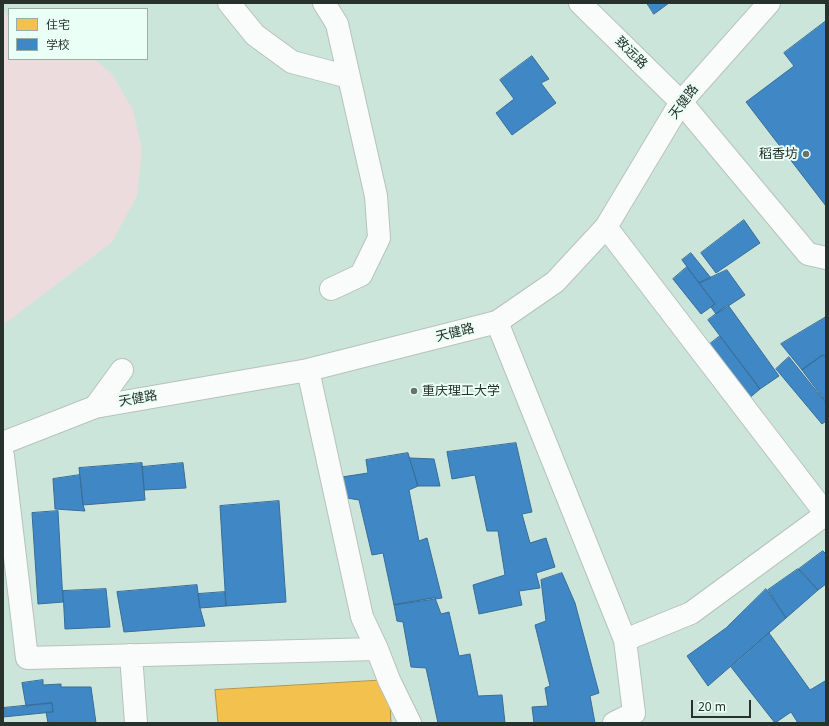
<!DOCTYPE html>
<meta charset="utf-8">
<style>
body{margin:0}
#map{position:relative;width:829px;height:726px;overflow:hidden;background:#dfede6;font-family:"Noto Sans","Noto Sans SC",sans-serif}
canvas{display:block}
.frame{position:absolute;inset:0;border:4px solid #27312d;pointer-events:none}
.legend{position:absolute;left:8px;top:8px;width:140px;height:52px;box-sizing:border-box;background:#eafff5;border:1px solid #9cada5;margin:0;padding:5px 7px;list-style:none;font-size:12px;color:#27312d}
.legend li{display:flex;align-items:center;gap:8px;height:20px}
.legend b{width:20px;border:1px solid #9cada5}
.scale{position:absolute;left:691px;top:700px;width:60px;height:18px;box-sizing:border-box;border:2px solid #27312d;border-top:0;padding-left:5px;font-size:12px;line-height:14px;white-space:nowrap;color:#27312d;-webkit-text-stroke:3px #eafff5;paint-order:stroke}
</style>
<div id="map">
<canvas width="829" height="726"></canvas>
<div class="frame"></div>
<ul class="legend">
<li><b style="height:11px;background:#f2c14e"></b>住宅</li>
<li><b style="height:11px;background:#3f88c5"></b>学校</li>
</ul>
<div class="scale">20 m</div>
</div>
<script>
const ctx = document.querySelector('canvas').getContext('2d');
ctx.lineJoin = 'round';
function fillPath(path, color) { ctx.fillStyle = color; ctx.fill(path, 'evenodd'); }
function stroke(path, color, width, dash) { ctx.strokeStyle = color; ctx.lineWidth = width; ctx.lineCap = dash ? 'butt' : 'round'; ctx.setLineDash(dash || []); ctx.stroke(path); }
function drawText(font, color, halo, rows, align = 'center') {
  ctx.font = font + ' "Noto Sans","Noto Sans SC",sans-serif'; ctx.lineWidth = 4; ctx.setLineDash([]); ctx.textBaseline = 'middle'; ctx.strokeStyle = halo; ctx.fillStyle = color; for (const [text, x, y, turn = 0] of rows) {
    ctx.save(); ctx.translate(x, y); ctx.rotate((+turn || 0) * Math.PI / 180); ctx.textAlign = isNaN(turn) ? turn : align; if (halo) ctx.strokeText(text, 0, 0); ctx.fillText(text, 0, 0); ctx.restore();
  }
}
const built = new Path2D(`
 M 3,3 L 826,3 L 826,723 L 3,723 ZM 9,9 L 147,9 L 147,59 L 9,59 Z`);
const green = new Path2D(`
 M 3,10 L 9,18 L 9,59 L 94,59 L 112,74 L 133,110 L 142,150 L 137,196 L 112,242 L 3,325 Z`);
const homes = new Path2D(`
 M 389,680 L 391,723 L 218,723 L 215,690 Z`);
const schools = new Path2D(`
 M 647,3 L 669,3 L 654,14 Z
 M 826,21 L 826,206 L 746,102 L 794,66 L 784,53 Z
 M 532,56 L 549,79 L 541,83 L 556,103 L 512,135 L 496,113 L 514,99 L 500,80 Z
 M 744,220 L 760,243 L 716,273 L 701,253 Z
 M 691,253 L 711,278 L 699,283 L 682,260 Z
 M 687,267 L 715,304 L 701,314 L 673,279 Z
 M 727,270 L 745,295 L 716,314 L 711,307 L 715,304 L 699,283 Z
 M 728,305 L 779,376 L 760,389 L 708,320 Z
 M 826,317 L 826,358 L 823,355 L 802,370 L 781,344 Z
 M 720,336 L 760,389 L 747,400 L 705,348 Z
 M 823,355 L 826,358 L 826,402 L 802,370 Z
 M 789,357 L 826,403 L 826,421 L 822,424 L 776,369 Z
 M 516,443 L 532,512 L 522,514 L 530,543 L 546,538 L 555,567 L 536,573 L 540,588 L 519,591 L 522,605 L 479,614 L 473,585 L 505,575 L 498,531 L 487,531 L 475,475 L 452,479 L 447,452 Z
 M 408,453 L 418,486 L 409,490 L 419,541 L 427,538 L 442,598 L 394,605 L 383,553 L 372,555 L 359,500 L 347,498 L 342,477 L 368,473 L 366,460 Z
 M 410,458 L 434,459 L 440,486 L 418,486 Z
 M 142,463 L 145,500 L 83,505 L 79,468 Z
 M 183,463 L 186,488 L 144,490 L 142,467 Z
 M 80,475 L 83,505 L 85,511 L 55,509 L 53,479 Z
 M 279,501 L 286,602 L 226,606 L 220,506 Z
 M 58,511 L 63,602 L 38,604 L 32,513 Z
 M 823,551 L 826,554 L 826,584 L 818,590 L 799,569 Z
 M 798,569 L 818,590 L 786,618 L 768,590 Z
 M 562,573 L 575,603 L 599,693 L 590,696 L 595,723 L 534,723 L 532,707 L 548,706 L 545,688 L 550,686 L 535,625 L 546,621 L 541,580 Z
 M 197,585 L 200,608 L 205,626 L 124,632 L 117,592 Z
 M 106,589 L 110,627 L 65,629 L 63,591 Z
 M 766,589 L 786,618 L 708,686 L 687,656 L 726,628 Z
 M 225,592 L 226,606 L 200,608 L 198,594 Z
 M 435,598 L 441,614 L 449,612 L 459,656 L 470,654 L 478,696 L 502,695 L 505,723 L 438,723 L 426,668 L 411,667 L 403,622 L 397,621 L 394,605 Z
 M 769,633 L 810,690 L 825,681 L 826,682 L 826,723 L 798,723 L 791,712 L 775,723 L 731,667 Z
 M 43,680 L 43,685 L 61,684 L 61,687 L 91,687 L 96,723 L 48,723 L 46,712 L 53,712 L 52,703 L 26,706 L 22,683 Z
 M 52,703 L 53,712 L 3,717 L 3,708 Z`);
const minor = new Path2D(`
 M 229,3 L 255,35 L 292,62 L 349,77
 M 324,3 L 337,24 L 376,196 L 379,238 L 361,275 L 331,289
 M 580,3 L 681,102 L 808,254 L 826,258
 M 606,227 L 826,514 L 691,613 L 625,640
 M 497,322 L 625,640 L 634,713 L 614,723
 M 308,370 L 362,617 L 377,649 L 389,680 L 410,723
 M 95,407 L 122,370
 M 3,443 L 95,407 L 308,370 L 497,322 L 555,282 L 606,227 L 681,102 L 769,3
 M 3,456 L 27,658 L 377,649
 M 131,655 L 136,723`);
const markers = [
 [806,154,4,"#67736e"],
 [414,391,4,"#67736e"]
];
const streetNames = [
 ["致远路",631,53,45],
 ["天健路",684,102,-53],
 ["天健路",455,333,-14],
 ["天健路",138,399,-10]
];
const poiNames = [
 ["稻香坊",798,154],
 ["重庆理工大学",422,391,"left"]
];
fillPath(built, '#cce5da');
fillPath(green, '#eddcde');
fillPath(homes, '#f2c14e');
stroke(homes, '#b59644', 1);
fillPath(schools, '#3f88c5');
stroke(schools, '#386e97', 1);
stroke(minor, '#b6c2bc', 24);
stroke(minor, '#fafcfb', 22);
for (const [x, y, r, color] of markers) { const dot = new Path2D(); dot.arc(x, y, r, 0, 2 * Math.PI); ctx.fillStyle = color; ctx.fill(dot); stroke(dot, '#eafff5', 1.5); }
drawText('13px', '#27312d', '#eafff5', streetNames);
drawText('13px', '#27312d', '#eafff5', poiNames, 'right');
</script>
